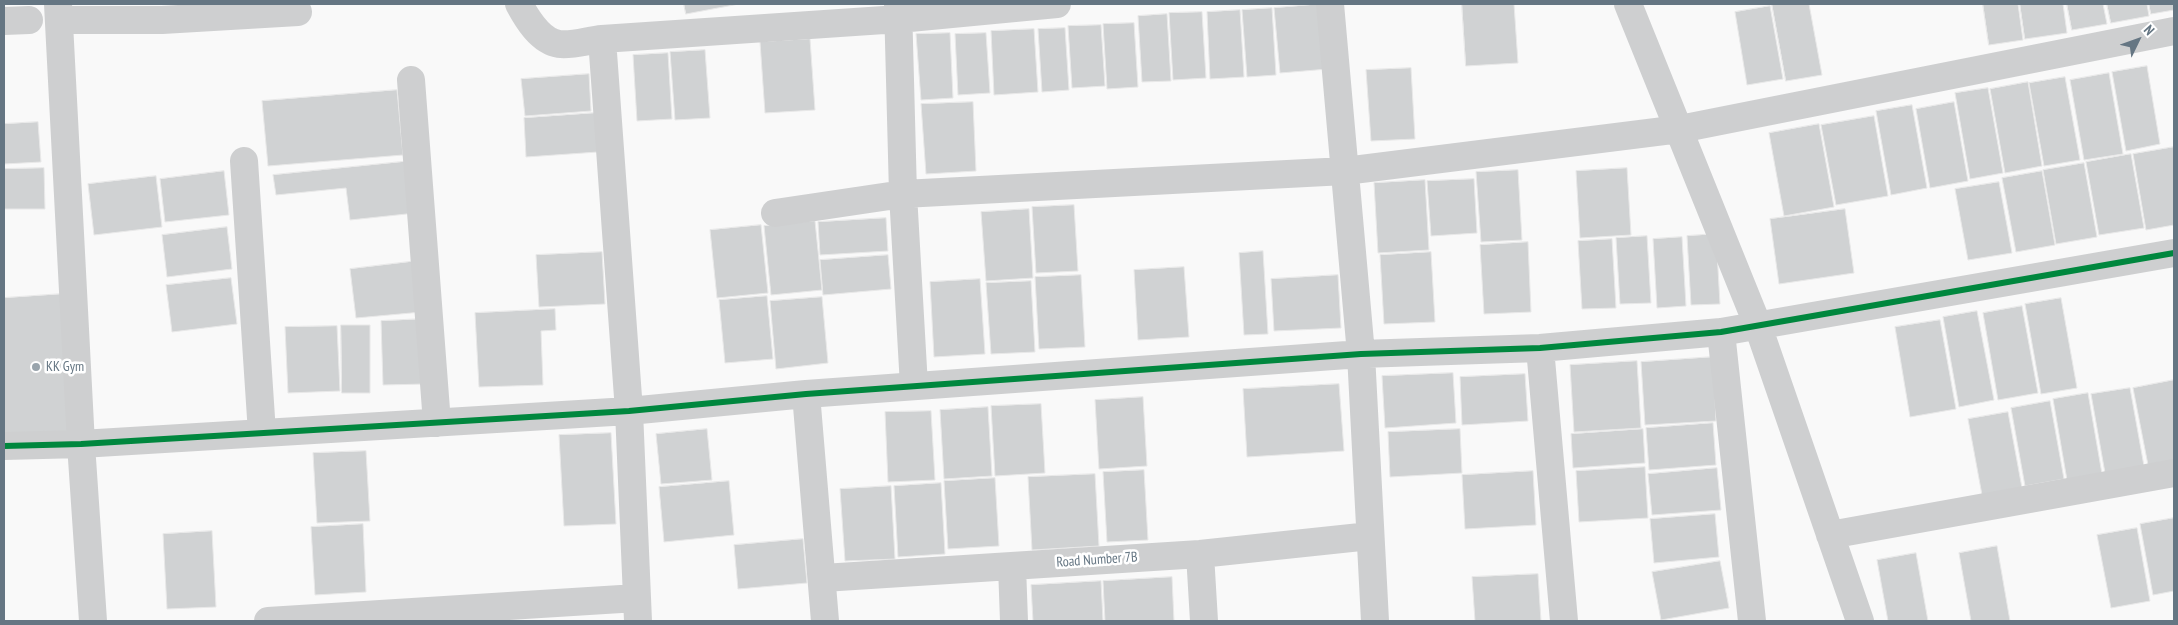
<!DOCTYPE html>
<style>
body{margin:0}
#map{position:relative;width:2178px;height:625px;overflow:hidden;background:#f9f9f9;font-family:"PT Sans Narrow",sans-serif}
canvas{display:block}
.frame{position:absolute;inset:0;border:5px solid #657683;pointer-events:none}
.north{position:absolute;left:2113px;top:15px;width:50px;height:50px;-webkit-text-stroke:4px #fff;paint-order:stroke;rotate:48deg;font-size:14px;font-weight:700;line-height:20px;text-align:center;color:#657683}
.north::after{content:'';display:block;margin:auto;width:18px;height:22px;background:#657683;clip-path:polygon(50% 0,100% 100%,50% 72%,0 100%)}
</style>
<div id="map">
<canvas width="2178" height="625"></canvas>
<div class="frame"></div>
<div class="north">N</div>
</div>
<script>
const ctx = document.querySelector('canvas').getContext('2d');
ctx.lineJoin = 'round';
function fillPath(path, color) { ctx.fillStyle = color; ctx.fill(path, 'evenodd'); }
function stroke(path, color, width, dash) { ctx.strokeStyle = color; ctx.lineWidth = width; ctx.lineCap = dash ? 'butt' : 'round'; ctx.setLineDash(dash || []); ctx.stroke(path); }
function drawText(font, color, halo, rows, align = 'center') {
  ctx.font = font + ' "PT Sans Narrow",sans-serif'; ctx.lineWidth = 5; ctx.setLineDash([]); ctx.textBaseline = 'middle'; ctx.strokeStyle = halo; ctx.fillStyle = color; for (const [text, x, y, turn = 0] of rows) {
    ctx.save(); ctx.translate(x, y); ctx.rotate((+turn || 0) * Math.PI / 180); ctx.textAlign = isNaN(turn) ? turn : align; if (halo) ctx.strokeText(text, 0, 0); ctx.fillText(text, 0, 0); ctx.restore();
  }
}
const building = new Path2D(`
 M 684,4 L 739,4 L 686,14 Z
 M 1322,4 L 1328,69 L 1280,73 L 1274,8 Z
 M 1462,4 L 1514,4 L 1518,63 L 1466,66 Z
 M 1772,4 L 1809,4 L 1822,75 L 1786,81 Z
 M 1983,4 L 2018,4 L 2023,40 L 1989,45 Z
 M 2020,4 L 2063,4 L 2067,33 L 2025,39 Z
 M 2067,4 L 2103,4 L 2107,24 L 2072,30 Z
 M 2107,4 L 2147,4 L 2149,16 L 2111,23 Z
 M 2149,4 L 2174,4 L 2174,10 L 2151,14 Z
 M 1770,6 L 1783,79 L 1747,85 L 1735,12 Z
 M 1272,8 L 1276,75 L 1247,77 L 1242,10 Z
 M 1240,10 L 1244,77 L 1210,79 L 1207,12 Z
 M 1202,12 L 1206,78 L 1173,80 L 1169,13 Z
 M 1167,14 L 1171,81 L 1142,82 L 1138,16 Z
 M 1134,23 L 1138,87 L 1107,89 L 1103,24 Z
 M 1101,25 L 1105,86 L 1072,88 L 1068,26 Z
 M 1065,28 L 1069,90 L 1042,92 L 1038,29 Z
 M 1034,29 L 1038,92 L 994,95 L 991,31 Z
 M 950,33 L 953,98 L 921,100 L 916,34 Z
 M 986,33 L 990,93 L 958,95 L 955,34 Z
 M 810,39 L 815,110 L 765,113 L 760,42 Z
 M 705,50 L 710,118 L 675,120 L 670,52 Z
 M 668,53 L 672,119 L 637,121 L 633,55 Z
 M 2147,66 L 2160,144 L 2126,151 L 2112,72 Z
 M 1411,68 L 1415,139 L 1371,141 L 1366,70 Z
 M 2109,73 L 2123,154 L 2084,160 L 2070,80 Z
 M 589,74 L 591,111 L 525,116 L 521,79 Z
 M 2065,77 L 2080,160 L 2044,166 L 2029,83 Z
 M 2028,82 L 2042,166 L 2005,173 L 1990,89 Z
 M 1988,88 L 2003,173 L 1970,179 L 1955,93 Z
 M 397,90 L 403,155 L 268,166 L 262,101 Z
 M 973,102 L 976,171 L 926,174 L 921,104 Z
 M 1954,102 L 1968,181 L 1930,188 L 1916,109 Z
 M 1912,105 L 1927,188 L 1891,195 L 1876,111 Z
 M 595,113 L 598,152 L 526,157 L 524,118 Z
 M 1874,116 L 1888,196 L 1836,205 L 1821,125 Z
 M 38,122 L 41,162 L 4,164 L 4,124 Z
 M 1819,124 L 1834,207 L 1784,216 L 1769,133 Z
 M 2174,147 L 2174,225 L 2146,230 L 2133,154 Z
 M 2131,154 L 2144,228 L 2099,235 L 2086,162 Z
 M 411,161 L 416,213 L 350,220 L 346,188 L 276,195 L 273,175 Z
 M 2084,163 L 2097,237 L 2056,244 L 2043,170 Z
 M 44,168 L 45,209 L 4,209 L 4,169 Z
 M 1627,168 L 1631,235 L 1580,238 L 1576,171 Z
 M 1518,170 L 1522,240 L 1481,242 L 1476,172 Z
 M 224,171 L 229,215 L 165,222 L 160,179 Z
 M 2042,171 L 2055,245 L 2016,252 L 2002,178 Z
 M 156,176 L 162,227 L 94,235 L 88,184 Z
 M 1474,179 L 1477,233 L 1431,236 L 1427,181 Z
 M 1425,180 L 1429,250 L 1378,253 L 1374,183 Z
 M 1999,182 L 2012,253 L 1968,260 L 1955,189 Z
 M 1074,205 L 1078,271 L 1036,273 L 1032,207 Z
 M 1029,209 L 1033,278 L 986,281 L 981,212 Z
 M 1845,209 L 1854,273 L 1779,284 L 1770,219 Z
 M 886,218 L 888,251 L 820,255 L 818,222 Z
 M 815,221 L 822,290 L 771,295 L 764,226 Z
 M 761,225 L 768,293 L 717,298 L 710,230 Z
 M 227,227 L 232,269 L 167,277 L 162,235 Z
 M 1716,234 L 1720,304 L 1691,305 L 1687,236 Z
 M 1647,236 L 1651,303 L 1620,304 L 1616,238 Z
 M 1682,237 L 1686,306 L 1657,308 L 1653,239 Z
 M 1612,239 L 1616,308 L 1582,309 L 1578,241 Z
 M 1528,242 L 1531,312 L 1484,314 L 1480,245 Z
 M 1263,251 L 1268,334 L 1244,335 L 1239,253 Z
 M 602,252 L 605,304 L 539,307 L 536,255 Z
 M 1431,252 L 1435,322 L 1384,324 L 1380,255 Z
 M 888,255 L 891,289 L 823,295 L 820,260 Z
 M 417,261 L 422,312 L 356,318 L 350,269 Z
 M 1184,267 L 1189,337 L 1138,340 L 1134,270 Z
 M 1081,275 L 1085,347 L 1039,349 L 1035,277 Z
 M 1338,275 L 1341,328 L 1274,331 L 1271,279 Z
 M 231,278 L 237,324 L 172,332 L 166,285 Z
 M 980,279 L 985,354 L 934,357 L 930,282 Z
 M 1031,281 L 1035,352 L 991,354 L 986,283 Z
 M 62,294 L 72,435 L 4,440 L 4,298 Z
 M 767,296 L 773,359 L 725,363 L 719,300 Z
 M 822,297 L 828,363 L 776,369 L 770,301 Z
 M 2061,298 L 2077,388 L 2041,394 L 2025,304 Z
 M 2022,306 L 2038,393 L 1998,400 L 1983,313 Z
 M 555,309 L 556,330 L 541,331 L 543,385 L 479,387 L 475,313 Z
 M 1977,311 L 1994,400 L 1959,407 L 1943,317 Z
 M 423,319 L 425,384 L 383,385 L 381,321 Z
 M 1940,320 L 1956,409 L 1910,417 L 1895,327 Z
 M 341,325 L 370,325 L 370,393 L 342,393 Z
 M 337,326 L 340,391 L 288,393 L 285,327 Z
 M 1713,357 L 1716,421 L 1645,425 L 1641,362 Z
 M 1637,361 L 1641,428 L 1574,432 L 1570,365 Z
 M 1453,373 L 1456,423 L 1385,428 L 1382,376 Z
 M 1525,374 L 1528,421 L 1462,425 L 1460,377 Z
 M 2174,380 L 2174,461 L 2148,465 L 2133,388 Z
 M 1339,384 L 1344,451 L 1247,457 L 1243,389 Z
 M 2130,388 L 2144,466 L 2105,473 L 2091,394 Z
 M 2088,393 L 2102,474 L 2067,480 L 2053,399 Z
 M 1143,397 L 1147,466 L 1099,469 L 1095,400 Z
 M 2050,401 L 2064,479 L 2025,486 L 2011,408 Z
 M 1041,404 L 1045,473 L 995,476 L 991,406 Z
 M 988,407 L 992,476 L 944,479 L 940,410 Z
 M 931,411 L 935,480 L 888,482 L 885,412 Z
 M 2008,412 L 2022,488 L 1982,495 L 1968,419 Z
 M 1713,423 L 1716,465 L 1649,470 L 1646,428 Z
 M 707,429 L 712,480 L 661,484 L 656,434 Z
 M 1460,429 L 1462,473 L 1390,477 L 1388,432 Z
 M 1643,429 L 1645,463 L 1573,468 L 1571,434 Z
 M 611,433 L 616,524 L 564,526 L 559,435 Z
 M 366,451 L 370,521 L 317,523 L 313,453 Z
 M 1645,467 L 1648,518 L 1579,522 L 1576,471 Z
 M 1717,468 L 1721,510 L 1652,515 L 1648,474 Z
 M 1144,470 L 1148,540 L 1107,542 L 1103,472 Z
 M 1533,471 L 1536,525 L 1465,529 L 1462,475 Z
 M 1095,474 L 1099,546 L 1032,550 L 1028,477 Z
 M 995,478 L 999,546 L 948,549 L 944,481 Z
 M 729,481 L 734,535 L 664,542 L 659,487 Z
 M 941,483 L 945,554 L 898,557 L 894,486 Z
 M 891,486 L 895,559 L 845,561 L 840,489 Z
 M 1715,514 L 1719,557 L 1654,563 L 1650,519 Z
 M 2174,518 L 2174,591 L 2153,595 L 2140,524 Z
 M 363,524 L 366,592 L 315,595 L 311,527 Z
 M 2137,528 L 2150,601 L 2111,608 L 2097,535 Z
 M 212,531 L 216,607 L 167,609 L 163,534 Z
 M 803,539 L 807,583 L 738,589 L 734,545 Z
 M 1997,546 L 2010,621 L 1971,621 L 1959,553 Z
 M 1916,553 L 1928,621 L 1888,621 L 1877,560 Z
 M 1720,561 L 1729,608 L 1661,620 L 1652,572 Z
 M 1538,574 L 1541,621 L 1475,621 L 1472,577 Z
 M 1172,577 L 1174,621 L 1105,621 L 1103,581 Z
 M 1101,581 L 1103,621 L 1033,621 L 1031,585 Z`);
const minor = new Path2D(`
 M 58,4 L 81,444 L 93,621
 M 519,4 C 527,19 540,41 559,44 C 572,46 589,40 602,39 L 899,19 L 1057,4
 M 898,4 L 903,194 L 914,386
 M 1330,4 L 1361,354 L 1375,621
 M 1628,4 L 1758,326 L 1860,621
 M 61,20 L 162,20 L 298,12
 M 4,21 L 29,20
 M 602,39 L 629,411 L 638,621
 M 411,80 L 437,423
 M 244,161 L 262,433
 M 775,213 L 903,194 L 1345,171 L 1680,129 L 2174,31
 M 1721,332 L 1752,621
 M 1540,348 L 1564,621
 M 806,394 L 825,621
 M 4,446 L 81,444 L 629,411 L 806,394 L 1361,354 L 1540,348 L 1721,332 L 2174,253
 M 1830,535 L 2174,473
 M 1200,554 L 1204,621
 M 1012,566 L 1014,621
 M 823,578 L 1200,554 L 1370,536
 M 268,621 L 637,598`);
const cycleway = new Path2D(`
 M 4,446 L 81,444 L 629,411 L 806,394 L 1361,354 L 1540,348 L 1721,332 L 2174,253`);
const markers = [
 [36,367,5,"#99a4ac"]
];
const poiNames = [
 ["KK Gym",46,367]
];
const streetNames = [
 ["Road Number 7B",1097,560,-4]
];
fillPath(building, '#d0d2d3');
stroke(building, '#e8e8e8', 1);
stroke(minor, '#cecfd0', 28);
stroke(cycleway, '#00873e', 6);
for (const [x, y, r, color] of markers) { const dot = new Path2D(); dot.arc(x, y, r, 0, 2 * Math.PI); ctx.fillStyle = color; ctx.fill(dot); stroke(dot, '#fff', 2); }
drawText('14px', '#657683', '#fff', poiNames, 'left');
drawText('14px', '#657683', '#fff', streetNames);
</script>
